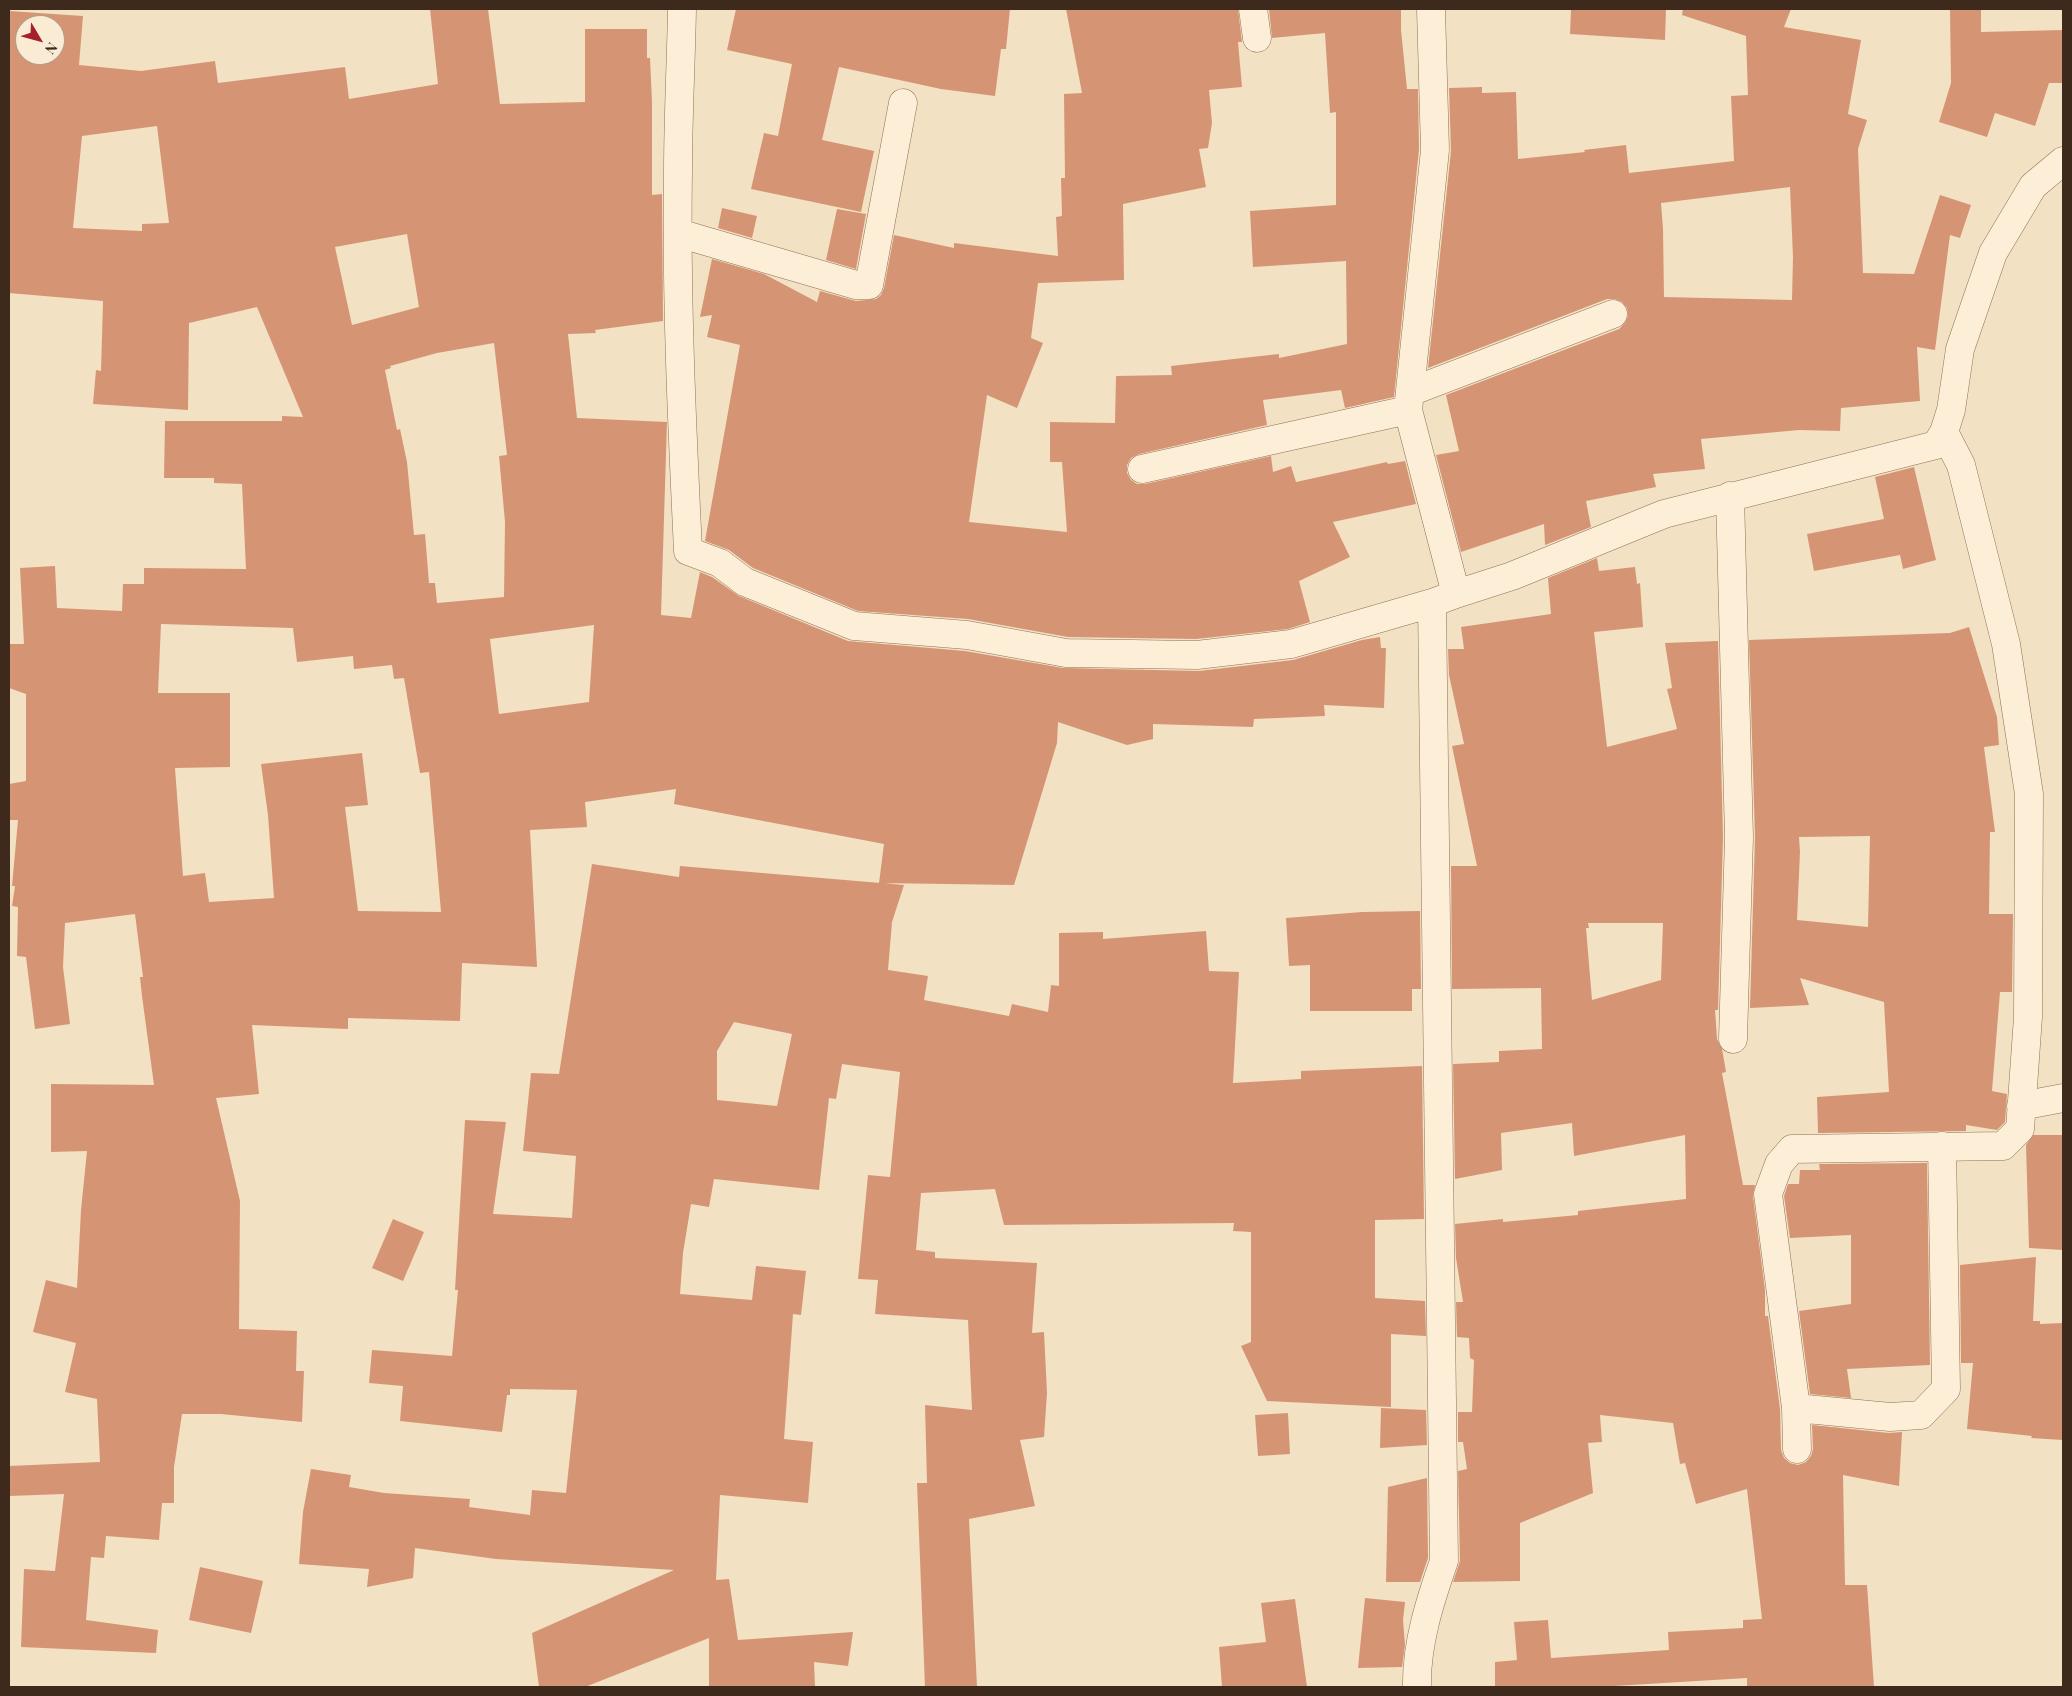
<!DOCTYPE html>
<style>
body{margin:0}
#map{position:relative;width:2072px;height:1696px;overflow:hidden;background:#f3e1c3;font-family:"Playfair Display",serif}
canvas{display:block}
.frame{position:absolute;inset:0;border:10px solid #3e2a1d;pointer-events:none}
.north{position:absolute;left:15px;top:15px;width:50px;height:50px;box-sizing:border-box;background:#f9ebd4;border:1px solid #ae9e8b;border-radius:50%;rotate:127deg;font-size:14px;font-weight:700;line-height:20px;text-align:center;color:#3e2a1d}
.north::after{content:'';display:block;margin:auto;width:18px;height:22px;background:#a6202c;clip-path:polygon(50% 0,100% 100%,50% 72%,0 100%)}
</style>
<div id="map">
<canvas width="2072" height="1696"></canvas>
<div class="frame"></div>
<div class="north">N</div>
</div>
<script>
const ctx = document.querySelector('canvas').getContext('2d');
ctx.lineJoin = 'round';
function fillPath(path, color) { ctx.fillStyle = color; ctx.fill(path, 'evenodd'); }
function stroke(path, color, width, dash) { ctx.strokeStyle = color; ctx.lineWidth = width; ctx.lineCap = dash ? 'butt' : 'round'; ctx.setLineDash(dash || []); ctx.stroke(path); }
const building = new Path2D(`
 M 430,9 L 488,9 L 500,104 L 585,102 L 585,29 L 647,29 L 647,58 L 650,58 L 652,102 L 652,195 L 662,194 L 663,321 L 595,330 L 596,333 L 568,334 L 577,418 L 667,422 L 661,615 L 691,618 L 700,572 L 712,577 L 739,596 L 848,641 L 965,651 L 1063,668 L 1199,671 L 1293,660 L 1362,640 L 1380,637 L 1381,648 L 1386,648 L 1384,708 L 1324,705 L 1325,716 L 1254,719 L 1253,727 L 1153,724 L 1153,739 L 1127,745 L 1058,722 L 1057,743 L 1014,885 L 879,883 L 884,844 L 674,804 L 676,789 L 585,802 L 587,827 L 530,830 L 537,967 L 462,963 L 460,1021 L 348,1018 L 348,1029 L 252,1025 L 259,1094 L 216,1098 L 240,1201 L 239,1329 L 297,1331 L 296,1371 L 304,1371 L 302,1422 L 221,1414 L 182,1414 L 174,1467 L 174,1503 L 162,1503 L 159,1540 L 106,1536 L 104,1558 L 91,1557 L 86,1620 L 158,1630 L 156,1653 L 21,1647 L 24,1569 L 55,1571 L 64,1494 L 9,1496 L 9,1466 L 100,1462 L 97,1399 L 65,1392 L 76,1343 L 33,1332 L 46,1280 L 77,1288 L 81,1210 L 87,1151 L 51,1152 L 51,1084 L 154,1085 L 142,996 L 140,977 L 143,977 L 135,914 L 65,923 L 63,967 L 70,1024 L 35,1029 L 26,957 L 17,956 L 18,907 L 12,906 L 15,886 L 12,886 L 18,820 L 9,820 L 9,784 L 26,781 L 26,694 L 9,688 L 9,644 L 24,644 L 20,568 L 55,566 L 57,608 L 122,611 L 123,584 L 144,584 L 144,568 L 246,569 L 242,484 L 214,483 L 214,478 L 164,478 L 165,421 L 282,421 L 282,416 L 303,417 L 257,307 L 189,323 L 188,410 L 93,404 L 96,370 L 101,371 L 103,301 L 9,293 L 9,11 L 83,16 L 79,65 L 141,71 L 215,61 L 218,83 L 345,67 L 349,99 L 438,84 ZM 25,25 L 55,25 L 55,55 L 25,55 ZM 157,126 L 169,223 L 142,224 L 142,231 L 73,228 L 82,136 ZM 407,234 L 419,307 L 352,325 L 335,247 ZM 494,343 L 507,455 L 499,456 L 505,522 L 504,597 L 437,603 L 435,583 L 429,583 L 425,534 L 414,535 L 407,462 L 400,429 L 397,430 L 385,370 L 391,368 L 390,366 L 437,353 ZM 161,624 L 293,628 L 297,662 L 353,656 L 354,669 L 392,665 L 394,679 L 404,678 L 420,773 L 429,772 L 441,912 L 358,911 L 345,807 L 368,805 L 362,753 L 261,764 L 268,815 L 274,898 L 209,902 L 205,873 L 183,876 L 175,768 L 230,767 L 230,693 L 158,693 ZM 594,625 L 589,702 L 499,714 L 490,639 Z
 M 736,9 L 1010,9 L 1006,49 L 1001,49 L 995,96 L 941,89 L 839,67 L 822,140 L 874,151 L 861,212 L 751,189 L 764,133 L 778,136 L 792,64 L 727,50 Z
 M 1066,9 L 1238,9 L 1242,42 L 1238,42 L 1242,87 L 1209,90 L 1212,123 L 1208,148 L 1199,149 L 1206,187 L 1123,204 L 1124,280 L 1038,283 L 1031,338 L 1043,343 L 1017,408 L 987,395 L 969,522 L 1067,532 L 1062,462 L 1050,462 L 1050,422 L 1115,423 L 1116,376 L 1172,375 L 1171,366 L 1279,354 L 1279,358 L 1347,344 L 1346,261 L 1253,267 L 1250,211 L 1336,205 L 1336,112 L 1330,113 L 1325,33 L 1272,38 L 1269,9 L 1401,9 L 1401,30 L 1407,89 L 1418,89 L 1419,149 L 1394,397 L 1345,408 L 1341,390 L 1263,400 L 1267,425 L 1139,454 L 1131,458 L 1127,465 L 1127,473 L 1131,480 L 1137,484 L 1145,484 L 1271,456 L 1273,472 L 1291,466 L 1296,482 L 1387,462 L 1388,464 L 1405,461 L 1416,504 L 1333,522 L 1350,557 L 1299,581 L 1310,622 L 1288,629 L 1196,639 L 1068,637 L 968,619 L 858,611 L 753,568 L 729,550 L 705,541 L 740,345 L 707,337 L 712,315 L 700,317 L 712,259 L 764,274 L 817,302 L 820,291 L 856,301 L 876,299 L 881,295 L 884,288 L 894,235 L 954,248 L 954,243 L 1058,256 L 1056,217 L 1062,216 L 1061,178 L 1065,178 L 1064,94 L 1082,93 Z
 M 1571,9 L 1666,9 L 1665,40 L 1570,34 Z
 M 1683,9 L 1791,9 L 1784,27 L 1861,40 L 1848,114 L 1867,120 L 1858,149 L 1863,273 L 1914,274 L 1940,195 L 1971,205 L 1960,238 L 1950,235 L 1935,350 L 1917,347 L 1920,401 L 1841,408 L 1840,431 L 1799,430 L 1701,439 L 1705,469 L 1653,474 L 1656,487 L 1586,501 L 1591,527 L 1545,545 L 1544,524 L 1461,552 L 1436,455 L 1459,451 L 1446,395 L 1619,329 L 1625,323 L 1628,316 L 1627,308 L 1622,302 L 1615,299 L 1607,299 L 1428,368 L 1451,151 L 1449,88 L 1482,87 L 1482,93 L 1516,92 L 1518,159 L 1585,152 L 1584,150 L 1626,145 L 1629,173 L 1734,161 L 1731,96 L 1748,95 L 1746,36 L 1682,15 ZM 1790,187 L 1793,257 L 1792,300 L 1664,297 L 1663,229 L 1661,203 Z
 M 1950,9 L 1981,9 L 1981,32 L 2063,30 L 2063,83 L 2049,83 L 2035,126 L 1995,113 L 1987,137 L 1939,122 L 1951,83 Z
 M 722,208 L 757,216 L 752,238 L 718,228 Z
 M 837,209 L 866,214 L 856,269 L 826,260 Z
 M 1914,467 L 1936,560 L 1903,569 L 1900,555 L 1814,571 L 1807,534 L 1884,519 L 1875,477 Z
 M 1597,558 L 1599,571 L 1635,567 L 1637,584 L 1640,583 L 1643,627 L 1594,632 L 1607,747 L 1677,729 L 1667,689 L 1672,688 L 1665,643 L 1718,641 L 1723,837 L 1718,1010 L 1715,1010 L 1717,1039 L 1722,1049 L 1726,1072 L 1722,1073 L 1743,1185 L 1755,1185 L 1753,1196 L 1765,1290 L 1765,1316 L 1768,1316 L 1780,1409 L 1781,1450 L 1784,1458 L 1790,1463 L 1798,1465 L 1806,1462 L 1811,1456 L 1813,1449 L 1812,1425 L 1889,1433 L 1902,1432 L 1899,1486 L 1843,1475 L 1845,1585 L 1867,1585 L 1874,1687 L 1747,1687 L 1747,1678 L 1614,1686 L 1614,1687 L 1495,1687 L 1495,1662 L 1517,1660 L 1514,1622 L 1548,1620 L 1551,1658 L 1669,1650 L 1668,1632 L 1743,1628 L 1743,1620 L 1762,1619 L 1747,1489 L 1696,1504 L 1685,1463 L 1680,1464 L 1673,1423 L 1600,1415 L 1602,1442 L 1588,1443 L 1593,1493 L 1520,1523 L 1520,1581 L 1453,1582 L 1460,1561 L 1458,1471 L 1467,1469 L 1463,1442 L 1458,1442 L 1458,1412 L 1472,1412 L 1474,1360 L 1470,1358 L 1469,1338 L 1457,1337 L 1456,1302 L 1463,1302 L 1456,1258 L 1455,1224 L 1503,1219 L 1503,1222 L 1578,1215 L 1578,1211 L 1686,1199 L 1685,1135 L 1574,1156 L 1572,1123 L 1501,1133 L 1502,1170 L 1455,1179 L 1453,1064 L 1499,1062 L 1499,1051 L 1542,1049 L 1541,988 L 1452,989 L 1451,866 L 1477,866 L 1452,746 L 1464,744 L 1449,675 L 1448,649 L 1464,649 L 1461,627 L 1551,614 L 1548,578 ZM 1588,923 L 1663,923 L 1661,980 L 1592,1000 L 1586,928 L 1589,928 Z
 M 1969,627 L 1997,717 L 1999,745 L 1984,747 L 1995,832 L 1990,832 L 1989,914 L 2013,914 L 2012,992 L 2000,992 L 1992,1091 L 2007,1094 L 2005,1122 L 1997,1130 L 1966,1125 L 1966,1131 L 1818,1133 L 1817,1097 L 1889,1092 L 1884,1002 L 1800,978 L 1809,1005 L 1750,1008 L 1755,837 L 1749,640 L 1950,633 ZM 1870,836 L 1868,927 L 1797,920 L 1800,852 L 1799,837 Z
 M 592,864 L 679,877 L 680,866 L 904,885 L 892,922 L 888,970 L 928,976 L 924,1000 L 1009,1016 L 1012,1004 L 1048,1012 L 1051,985 L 1059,986 L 1059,933 L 1103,932 L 1103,939 L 1206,931 L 1209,971 L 1239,972 L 1233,1083 L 1301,1079 L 1301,1071 L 1422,1066 L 1424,1219 L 1375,1220 L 1375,1298 L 1425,1301 L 1426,1336 L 1391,1334 L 1391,1407 L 1267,1401 L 1241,1346 L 1251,1342 L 1251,1232 L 1233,1231 L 1234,1223 L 1004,1225 L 995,1189 L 921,1193 L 916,1250 L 935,1252 L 935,1258 L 1037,1263 L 1032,1333 L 1044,1332 L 1047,1393 L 1044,1437 L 1020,1440 L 1035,1506 L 969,1519 L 977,1687 L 925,1687 L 917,1483 L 927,1483 L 925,1405 L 972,1410 L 968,1320 L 875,1314 L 878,1280 L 858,1279 L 868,1175 L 890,1177 L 900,1072 L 842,1064 L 836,1099 L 829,1098 L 819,1190 L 714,1179 L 709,1207 L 691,1204 L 683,1253 L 680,1294 L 752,1300 L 756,1266 L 806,1271 L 801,1315 L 793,1314 L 784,1439 L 813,1442 L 808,1503 L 720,1495 L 716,1580 L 729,1579 L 738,1640 L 853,1632 L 848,1666 L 814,1662 L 815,1687 L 709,1687 L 709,1638 L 585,1687 L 539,1687 L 532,1633 L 674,1570 L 496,1559 L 415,1548 L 413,1578 L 367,1587 L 369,1569 L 299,1564 L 303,1512 L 311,1469 L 351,1475 L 349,1487 L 384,1493 L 470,1499 L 469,1507 L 530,1515 L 532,1490 L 566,1493 L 577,1390 L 510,1389 L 510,1395 L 507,1395 L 502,1432 L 400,1421 L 403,1386 L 369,1383 L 372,1350 L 452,1356 L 458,1290 L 455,1290 L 465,1120 L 506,1122 L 493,1214 L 572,1218 L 576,1156 L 523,1151 L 531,1073 L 559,1074 ZM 734,1022 L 792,1034 L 777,1106 L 717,1100 L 717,1051 Z
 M 1420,911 L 1421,989 L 1412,989 L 1412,1011 L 1310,1011 L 1310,965 L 1289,966 L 1286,918 L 1362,912 Z
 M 2033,1135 L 2063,1135 L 2063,1250 L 2029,1248 L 2026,1145 Z
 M 1927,1163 L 1930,1365 L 1847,1369 L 1851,1398 L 1810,1394 L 1799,1311 L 1851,1304 L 1851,1235 L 1790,1238 L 1784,1196 L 1788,1184 L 1799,1184 L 1800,1170 L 1820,1170 L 1819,1164 Z
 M 393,1219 L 424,1232 L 403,1281 L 372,1268 Z
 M 2036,1257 L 2033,1321 L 2040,1321 L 2040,1324 L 2063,1323 L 2063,1440 L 2031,1438 L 2032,1436 L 1967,1429 L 1973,1363 L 1961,1363 L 1960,1265 Z
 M 1381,1408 L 1426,1410 L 1427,1445 L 1380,1448 Z
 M 1288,1413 L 1290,1454 L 1258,1456 L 1255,1415 Z
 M 1427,1478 L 1428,1558 L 1420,1582 L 1386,1582 L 1388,1487 Z
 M 200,1567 L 263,1581 L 251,1633 L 189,1620 Z
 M 1365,1598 L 1405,1602 L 1403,1620 L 1405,1645 L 1402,1667 L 1358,1668 Z
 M 1295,1599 L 1307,1687 L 1222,1687 L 1219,1647 L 1266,1642 L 1261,1603 Z`);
const minor = new Path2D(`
 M 682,9 C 681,63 678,117 678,172 C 676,298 682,425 688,551 L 720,563 L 745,582 L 854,626 L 967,635 L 1066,653 L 1197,655 L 1291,644 L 1432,603 L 1456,594 L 1512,576 L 1664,514 L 1936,445 L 1944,432 L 1951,410 L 1960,349 L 1993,253 L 2033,186 L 2063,161
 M 1253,9 L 1257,38
 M 1431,9 L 1435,150 L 1408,410 L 1456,594
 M 678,233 L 856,285 L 869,285 L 903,103
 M 1410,392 L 1613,314
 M 1142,469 L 1408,410
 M 1730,496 L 1739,837 L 1733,1039
 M 2021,1106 L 2063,1098
 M 1796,1408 L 1890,1417 L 1921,1415 L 1946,1389 L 1942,1146
 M 1797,1449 L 1796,1408 L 1768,1194 L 1779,1164 L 1792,1149 L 2003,1146 L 2020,1129 L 2028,1017 L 2029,794 L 2006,644 L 1961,465 L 1944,432
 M 1417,1687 C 1416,1644 1430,1601 1444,1561 L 1432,603`);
fillPath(building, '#d59574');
stroke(minor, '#907057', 29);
stroke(minor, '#fceed7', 28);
</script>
